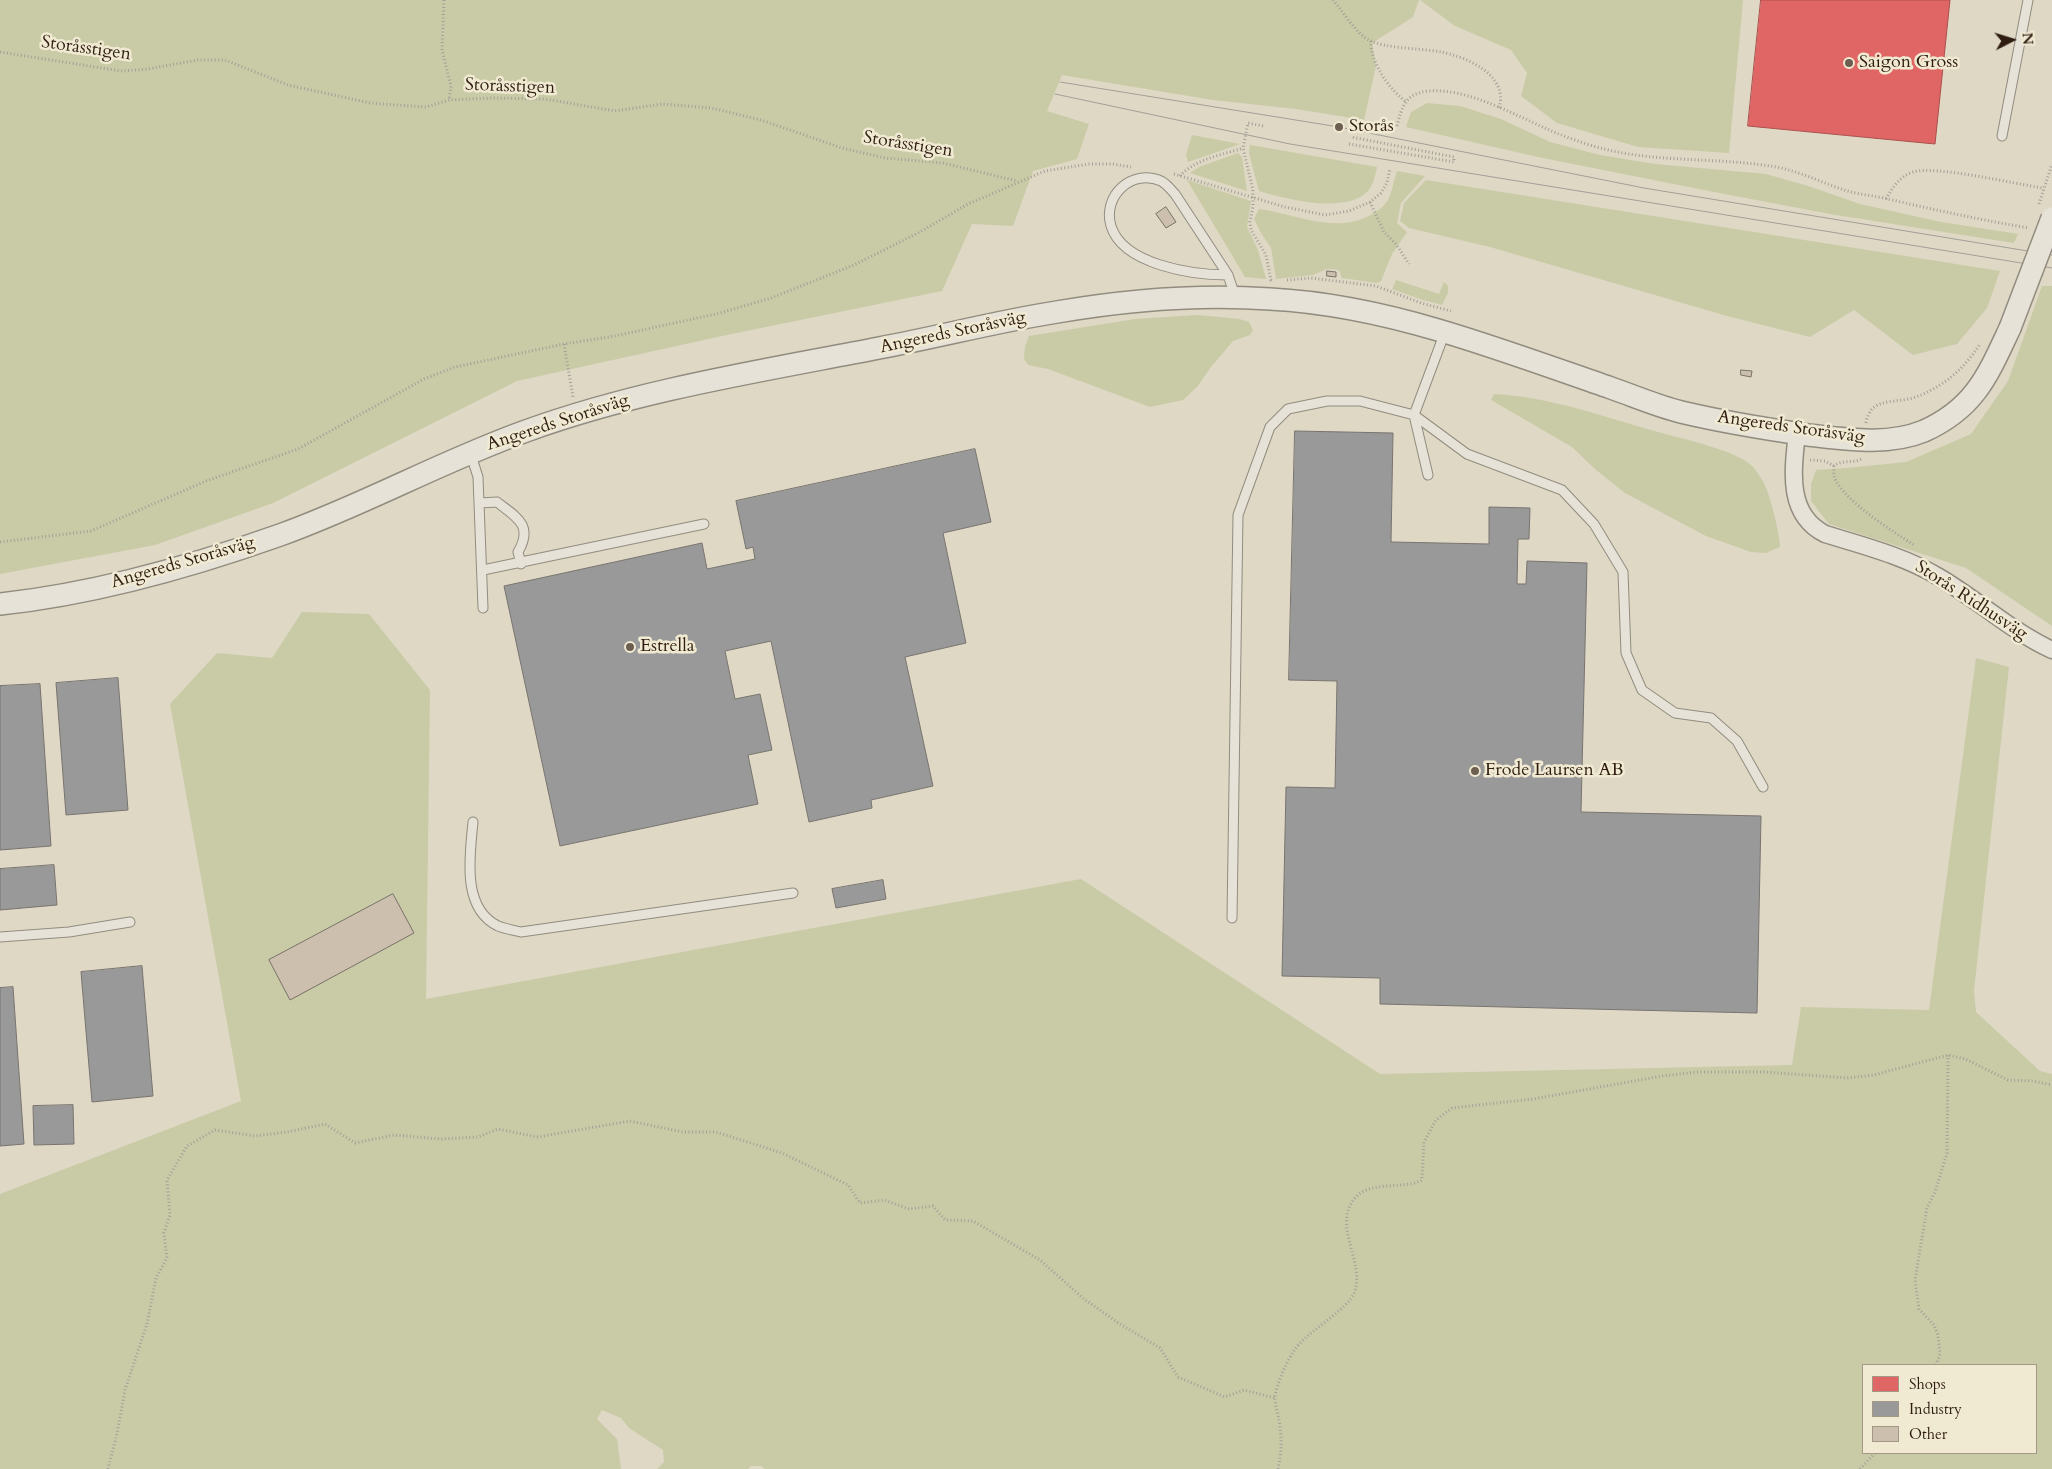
<!DOCTYPE html>
<meta charset="utf-8">
<style>
body{margin:0}
#map{position:relative;width:2052px;height:1469px;overflow:hidden;background:#ded8c4;font-family:Cardo,serif}
canvas{display:block}
.legend{position:absolute;left:1862px;top:1364px;width:175px;height:90px;box-sizing:border-box;background:#f1ead2;border:1px solid #a39885;margin:0;padding:6px 9px;list-style:none;font-size:15px;color:#2f1d12}
.legend li{display:flex;align-items:center;gap:10px;height:25px}
.legend b{width:25px;border:1px solid #a39885}
.north{position:absolute;left:1987px;top:15px;width:50px;height:50px;-webkit-text-stroke:4px #f1ead2;paint-order:stroke;rotate:85deg;font-size:14px;font-weight:700;line-height:20px;text-align:center;color:#2f1d12}
.north::after{content:'';display:block;margin:auto;width:18px;height:22px;background:#2f1d12;clip-path:polygon(50% 0,100% 100%,50% 72%,0 100%)}
</style>
<div id="map">
<canvas width="2052" height="1469"></canvas>
<ul class="legend">
<li><b style="height:14px;background:#e06666"></b>Shops</li>
<li><b style="height:14px;background:#999"></b>Industry</li>
<li><b style="height:14px;background:#ccbfae"></b>Other</li>
</ul>
<div class="north">N</div>
</div>
<script>
const ctx = document.querySelector('canvas').getContext('2d');
ctx.lineJoin = 'round';
function fillPath(path, color) { ctx.fillStyle = color; ctx.fill(path, 'evenodd'); }
function stroke(path, color, width, dash) { ctx.strokeStyle = color; ctx.lineWidth = width; ctx.lineCap = dash ? 'butt' : 'round'; ctx.setLineDash(dash || []); ctx.stroke(path); }
function drawText(font, color, halo, rows, align = 'center') {
  ctx.font = font + ' Cardo,serif'; ctx.lineWidth = 5; ctx.setLineDash([]); ctx.textBaseline = 'middle'; ctx.strokeStyle = halo; ctx.fillStyle = color; for (const [text, x, y, turn = 0] of rows) {
    ctx.save(); ctx.translate(x, y); ctx.rotate((+turn || 0) * Math.PI / 180); ctx.textAlign = isNaN(turn) ? turn : align; if (halo) ctx.strokeText(text, 0, 0); ctx.fillText(text, 0, 0); ctx.restore();
  }
}
const green = new Path2D(`
 M 0,0 L 1419,0 L 1413,17 L 1372,43 L 1376,66 L 1364,120 L 1296,109 L 1213,100 L 1062,75 L 1047,111 L 1089,124 L 1077,159 L 1033,171 L 1013,226 L 972,224 L 942,291 L 722,336 L 517,381 L 273,503 L 155,545 L 0,574 Z
 M 1420,0 L 1743,0 L 1729,153 L 1638,147 L 1557,123 L 1521,96 L 1527,73 L 1511,50 L 1455,26 Z
 M 1427,103 L 1460,106 L 1501,119 L 1550,142 L 1600,155 L 1655,164 L 1766,174 L 1808,186 L 1860,204 L 1941,222 L 2018,234 L 2014,243 L 1830,214 L 1709,191 L 1538,157 L 1406,127 L 1411,112 Z
 M 1192,135 L 1240,144 L 1188,162 L 1186,155 Z
 M 1250,145 L 1377,167 C 1375,176 1373,186 1367,192 C 1345,214 1285,199 1259,191 L 1249,153 Z
 M 1238,153 L 1242,157 L 1247,191 L 1190,173 L 1199,167 Z
 M 1397,171 L 1425,176 L 1401,203 L 1397,223 L 1407,232 L 1392,254 L 1381,281 L 1377,283 L 1342,278 L 1339,270 L 1327,269 L 1313,275 L 1276,279 L 1271,248 L 1261,233 L 1254,219 L 1259,209 C 1297,214 1338,236 1374,213 C 1379,210 1384,206 1388,200 C 1392,192 1394,180 1397,171 Z
 M 1187,180 L 1251,201 L 1247,227 L 1258,250 L 1266,279 L 1245,277 Z
 M 1426,180 L 2000,271 L 1987,308 L 1957,344 L 1913,355 L 1854,310 L 1810,337 L 1727,316 L 1490,247 L 1409,228 L 1400,221 L 1404,203 Z
 M 1396,280 L 1439,294 L 1444,282 L 1448,286 L 1448,293 L 1442,305 L 1423,300 L 1392,289 Z
 M 2042,286 L 2052,286 L 2052,626 L 1966,568 L 1829,524 L 1811,501 L 1811,484 L 1816,470 L 1847,468 L 1906,462 L 1971,434 L 2008,381 Z
 M 1198,315 L 1239,319 L 1249,322 L 1253,330 L 1250,335 L 1233,341 L 1211,367 L 1197,387 L 1183,400 L 1150,407 L 1048,369 L 1028,365 L 1024,359 L 1025,347 L 1029,336 L 1135,319 Z
 M 1494,394 C 1550,397 1605,417 1658,432 C 1682,439 1738,450 1754,468 C 1758,474 1764,481 1766,488 C 1771,499 1780,535 1780,547 L 1766,553 L 1751,552 L 1706,536 L 1625,493 L 1595,469 L 1572,447 L 1491,400 Z
 M 302,612 L 369,614 L 430,690 L 426,999 L 1081,879 L 1380,1074 L 1792,1065 L 1801,1007 L 1929,1010 L 1976,658 L 2009,667 L 1974,991 L 1976,1012 L 2040,1071 L 2052,1074 L 2052,1469 L 765,1469 L 761,1466 L 751,1466 L 748,1469 L 657,1469 L 664,1462 L 663,1450 L 629,1428 L 621,1418 L 602,1410 L 597,1419 L 617,1439 L 621,1469 L 0,1469 L 0,1194 L 241,1101 L 170,704 L 217,653 L 272,658 ZM 1863,1365 L 2036,1365 L 2036,1453 L 1863,1453 Z`);
const shops = new Path2D(`
 M 1761,0 L 1950,0 L 1935,144 L 1748,126 Z`);
const industry = new Path2D(`
 M 1295,431 L 1393,433 L 1391,542 L 1489,544 L 1489,507 L 1530,508 L 1529,539 L 1518,539 L 1517,584 L 1526,584 L 1527,561 L 1587,563 L 1581,812 L 1761,816 L 1757,1013 L 1380,1004 L 1380,978 L 1282,976 L 1286,787 L 1335,788 L 1337,681 L 1289,680 Z
 M 975,449 L 991,522 L 943,533 L 966,643 L 905,657 L 933,786 L 871,800 L 872,808 L 809,822 L 771,641 L 725,651 L 735,699 L 760,694 L 772,750 L 748,755 L 758,804 L 560,846 L 504,586 L 702,543 L 707,569 L 755,559 L 753,547 L 746,549 L 736,501 Z
 M 118,678 L 128,810 L 66,815 L 56,683 Z
 M 40,684 L 51,846 L 0,850 L 0,686 Z
 M 54,865 L 57,905 L 0,910 L 0,869 Z
 M 883,880 L 886,899 L 836,908 L 832,889 Z
 M 142,966 L 153,1096 L 92,1102 L 81,972 Z
 M 13,987 L 24,1144 L 0,1146 L 0,988 Z
 M 73,1105 L 74,1144 L 34,1145 L 33,1106 Z`);
const building = new Path2D(`
 M 1166,207 L 1176,222 L 1166,228 L 1156,214 Z
 M 1327,271 L 1336,272 L 1336,277 L 1327,276 Z
 M 1741,370 L 1752,371 L 1751,377 L 1741,375 Z
 M 393,894 L 414,933 L 290,1000 L 269,960 Z`);
const path = new Path2D(`
 M 444,0 L 442,50 L 451,86 L 449,100
 M 1333,0 C 1342,10 1357,35 1369,40 C 1386,49 1420,48 1441,52 C 1467,57 1509,75 1499,108
 M 1371,41 C 1370,62 1389,89 1405,101
 M 0,52 L 121,71 L 148,69 L 198,60 L 225,60 L 288,85 L 370,103 L 426,107 L 449,100 L 491,98 L 545,99 L 615,111 L 662,104 L 712,108 L 761,120 L 842,148 L 885,158 L 943,163 L 1017,181
 M 1263,126 L 1248,123 L 1243,148 L 1253,190 L 1253,206 L 1250,222 L 1251,230 L 1266,255 L 1271,280 L 1273,280
 M 1397,126 C 1402,106 1406,93 1429,91 C 1467,88 1513,114 1547,129 C 1565,137 1585,144 1604,149 C 1660,163 1719,157 1776,167 C 1803,172 1826,185 1851,192 C 1863,195 1876,196 1888,199 C 1935,210 1981,220 2029,228
 M 1349,144 L 1454,162 L 1454,157 L 1351,137
 M 1174,174 L 1285,207 L 1325,215 L 1349,211 L 1370,202 L 1381,193 L 1387,183 L 1390,168
 M 1180,176 C 1195,159 1222,155 1243,148
 M 1886,199 C 1893,187 1899,177 1913,172 C 1935,165 2015,184 2043,188
 M 1370,202 L 1384,232 L 1396,244 L 1409,264
 M 2039,204 L 2052,164
 M 1287,280 L 1311,278 L 1376,286 L 1421,303 L 1451,311
 M 564,344 L 573,397
 M 1866,423 C 1870,399 1889,403 1908,399 C 1919,397 1930,391 1940,385 C 1956,375 1969,361 1980,344
 M 1861,459 C 1852,464 1843,459 1834,466 C 1834,472 1833,476 1836,481 C 1849,504 1892,531 1914,545
 M 1810,460 L 1825,461 L 1834,466
 M 0,542 L 91,531 L 206,481 L 298,449 L 424,379 L 455,367 L 564,344 L 615,336 L 720,313 L 771,298 L 854,265 L 920,232 L 968,204 L 1045,171 L 1089,164 L 1113,164 L 1131,167
 M 1936,1365 L 1940,1354 L 1938,1335 L 1934,1325 L 1919,1309 L 1915,1280 L 1927,1208 L 1935,1192 L 1947,1153 L 1948,1055
 M 108,1469 L 117,1434 L 125,1390 L 147,1324 L 156,1278 L 167,1258 L 164,1233 L 170,1215 L 167,1180 L 187,1146 L 215,1130 L 255,1136 L 287,1132 L 325,1124 L 355,1143 L 394,1135 L 441,1139 L 478,1137 L 498,1129 L 537,1137 L 630,1121 L 683,1132 L 716,1132 L 782,1153 L 848,1185 L 860,1203 L 884,1200 L 909,1209 L 933,1206 L 945,1220 L 973,1221 L 1040,1260 L 1084,1299 L 1120,1324 L 1160,1348 L 1178,1377 L 1225,1397 L 1244,1390 L 1275,1398
 M 1278,1469 C 1282,1452 1282,1437 1279,1420 C 1278,1413 1275,1405 1275,1398 C 1276,1384 1286,1364 1293,1352 C 1306,1331 1348,1311 1355,1291 C 1364,1262 1335,1229 1352,1202 C 1367,1178 1402,1191 1422,1180 L 1424,1142 L 1436,1120 L 1452,1108 L 1533,1099 L 1662,1076 L 1699,1072 L 1764,1072 L 1847,1078 L 1874,1075 L 1948,1055 L 1965,1059 L 2008,1080 L 2033,1081 L 2052,1085
 M 1860,1469 L 1875,1453`);
const service = new Path2D(`
 M 2002,136 L 2028,0
 M 1228,275 C 1193,275 1123,265 1111,226 C 1102,196 1132,168 1161,181 C 1167,184 1171,190 1175,194 L 1228,275 L 1235,296
 M 1414,415 L 1445,332
 M 1414,415 L 1428,475
 M 470,452 L 478,477 L 483,608
 M 480,503 L 497,502 C 516,517 534,525 518,552 L 521,564
 M 483,570 L 704,524
 M 473,822 C 470,855 461,908 498,926 C 505,929 514,930 521,932 L 793,893
 M 1232,918 L 1238,515 L 1270,427 L 1288,409 L 1327,401 L 1360,401 L 1414,415 L 1467,454 L 1562,490 L 1594,524 L 1623,572 L 1626,653 L 1642,690 L 1675,713 L 1711,718 L 1737,741 L 1763,787
 M 0,937 L 69,932 L 130,922`);
const minor = new Path2D(`
 M 1797,433 C 1793,470 1786,514 1825,534 C 1864,546 1904,556 1939,577 C 1978,600 2011,631 2052,650`);
const tertiary = new Path2D(`
 M 0,604 C 95,594 190,567 280,535 C 364,505 442,461 526,431 C 639,390 761,371 879,348 C 939,337 998,321 1057,312 C 1127,300 1200,294 1270,299 C 1327,302 1384,314 1438,330 C 1496,347 1553,368 1611,388 C 1634,396 1657,406 1681,412 C 1723,422 1766,429 1808,435 C 1845,439 1888,446 1924,431 C 1975,408 1988,375 2010,328`);
const tram = new Path2D(`
 M 1060,82 L 1339,127 L 1644,188 L 2052,255
 M 1055,94 L 1290,144 L 2052,268`);
const tertiaryBridge = new Path2D(`
 M 2010,328 L 2052,218`);
const markers = [
 [1849,63,5,"#6c5e50"],
 [1339,127,5,"#6c5e50"],
 [630,647,5,"#6c5e50"],
 [1475,771,5,"#6c5e50"]
];
const streetNames = [
 ["Storåsstigen",86,49,8],
 ["Storåsstigen",510,87,2],
 ["Storåsstigen",908,145,9],
 ["Angereds Storåsväg",953,333,-12],
 ["Angereds Storåsväg",558,423,-18],
 ["Angereds Storåsväg",1791,428,8],
 ["Angereds Storåsväg",183,563,-16],
 ["Storås Ridhusväg",1971,601,33]
];
const poiNames = [
 ["Saigon Gross",1859,63],
 ["Storås",1349,127],
 ["Estrella",640,647],
 ["Frode Laursen AB",1485,771]
];
fillPath(green, '#c9cba7');
fillPath(shops, '#e06666');
stroke(shops, '#ab504d', 1);
fillPath(industry, '#999');
stroke(industry, '#797470', 1);
fillPath(building, '#ccbfae');
stroke(building, '#797267', 1);
stroke(service, '#928c7f', 11);
stroke(minor, '#928c7f', 19);
stroke(tertiary, '#928c7f', 24);
stroke(path, '#a39f97', 3, [1, 2.5]);
stroke(service, '#e6e2d8', 9);
stroke(minor, '#e6e2d8', 16);
stroke(tertiary, '#e6e2d8', 21);
stroke(tram, '#a39f97', 1);
stroke(tertiaryBridge, '#928c7f', 24, []);
stroke(tertiaryBridge, '#e6e2d8', 21);
for (const [x, y, r, color] of markers) { const dot = new Path2D(); dot.arc(x, y, r, 0, 2 * Math.PI); ctx.fillStyle = color; ctx.fill(dot); stroke(dot, '#f1ead2', 2); }
drawText('18px', '#2f1d12', '#f1ead2', streetNames);
drawText('18px', '#2f1d12', '#f1ead2', poiNames, 'left');
</script>
